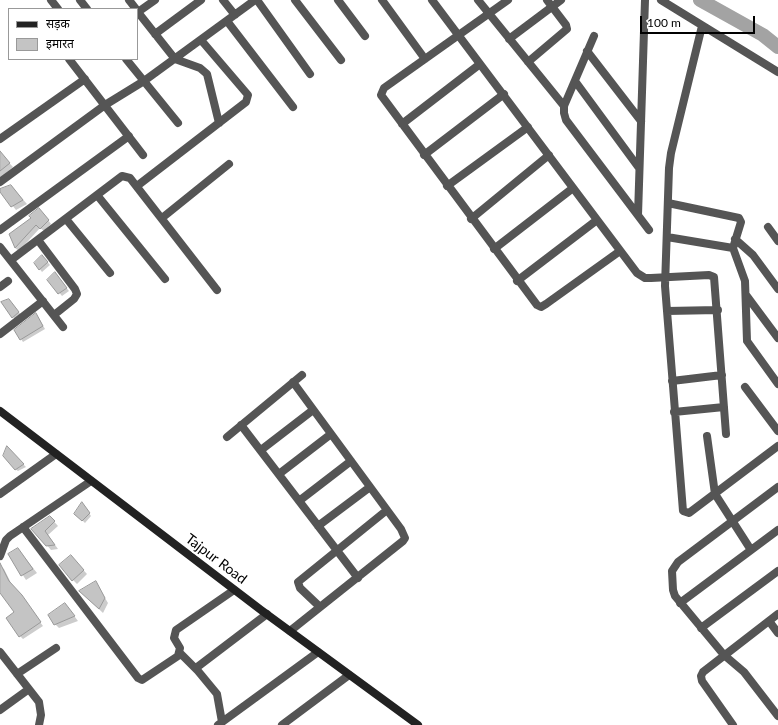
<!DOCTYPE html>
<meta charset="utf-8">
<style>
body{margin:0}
#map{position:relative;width:778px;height:725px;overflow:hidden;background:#fff;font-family:Lato,"Noto Sans Devanagari",sans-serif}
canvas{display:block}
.legend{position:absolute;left:8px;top:8px;width:130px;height:52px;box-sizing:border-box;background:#fff;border:1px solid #999;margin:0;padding:5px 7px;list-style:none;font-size:12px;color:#000}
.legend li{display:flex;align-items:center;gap:8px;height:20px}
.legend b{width:20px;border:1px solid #999}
.scale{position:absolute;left:640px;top:16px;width:115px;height:18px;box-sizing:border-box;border:2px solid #000;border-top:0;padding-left:5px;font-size:12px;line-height:14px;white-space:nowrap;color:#000;-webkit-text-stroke:3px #fff;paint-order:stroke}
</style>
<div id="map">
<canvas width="778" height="725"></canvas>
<ul class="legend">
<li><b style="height:5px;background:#222"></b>सड़क</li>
<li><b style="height:11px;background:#c4c4c4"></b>इमारत</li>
</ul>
<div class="scale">100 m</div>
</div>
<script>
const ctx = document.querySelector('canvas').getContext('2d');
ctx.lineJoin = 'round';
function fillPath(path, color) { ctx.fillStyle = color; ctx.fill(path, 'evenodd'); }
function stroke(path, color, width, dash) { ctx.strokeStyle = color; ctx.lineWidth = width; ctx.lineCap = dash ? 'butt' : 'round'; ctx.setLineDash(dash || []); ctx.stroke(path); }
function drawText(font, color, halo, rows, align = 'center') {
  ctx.font = font + ' Lato,sans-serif'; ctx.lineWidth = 4; ctx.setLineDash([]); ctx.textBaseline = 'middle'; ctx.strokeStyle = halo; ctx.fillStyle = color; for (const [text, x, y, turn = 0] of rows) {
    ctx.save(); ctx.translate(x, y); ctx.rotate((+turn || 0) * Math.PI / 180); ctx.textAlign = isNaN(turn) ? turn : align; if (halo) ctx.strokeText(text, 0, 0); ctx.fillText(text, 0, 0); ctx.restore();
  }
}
const shadow = new Path2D(`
 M 0,153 L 13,167 L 0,178 Z
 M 11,186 L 27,204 L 16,210 L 0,190 Z
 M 43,213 L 51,224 L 44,231 L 40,228 L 19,251 L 15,248 L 10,234 Z
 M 45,259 L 50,265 L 42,272 L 35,263 Z
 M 57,276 L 69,291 L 62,296 L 49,280 Z
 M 12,303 L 21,315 L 16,320 L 13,317 Z
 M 38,317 L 45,329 L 23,342 L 21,339 Z
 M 7,448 L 26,467 L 18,471 L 15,469 Z
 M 84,506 L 91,516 L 85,523 L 78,516 Z
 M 50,517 L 58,526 L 48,535 L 58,549 L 51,550 L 33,529 Z
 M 18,549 L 37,573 L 26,580 L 9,554 Z
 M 75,561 L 87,574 L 77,584 L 73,580 Z
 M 0,566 L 4,569 L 12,585 L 43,626 L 23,639 L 20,636 L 15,612 L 0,591 Z
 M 96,583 L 108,603 L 103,613 L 80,591 Z
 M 69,609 L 78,621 L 59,628 L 55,624 Z`);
const river = new Path2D(`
 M 700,0 L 763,35 L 778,47`);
const building = new Path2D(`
 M 0,151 L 10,163 L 0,171 Z
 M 11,185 L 23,200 L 11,207 L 0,192 L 0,189 Z
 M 39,208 L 49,220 L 40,229 L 36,225 L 15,248 L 9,234 L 31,218 L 29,216 Z
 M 42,255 L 48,262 L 39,270 L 34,263 Z
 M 55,272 L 67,288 L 58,294 L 47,280 Z
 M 9,299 L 19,312 L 12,318 L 1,302 Z
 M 36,313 L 43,326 L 20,340 L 14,330 Z
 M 7,446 L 24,464 L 15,470 L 3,456 Z
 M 82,502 L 90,513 L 82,521 L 74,514 Z
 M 50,516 L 55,521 L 45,531 L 55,545 L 46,546 L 31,529 Z
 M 18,548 L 33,569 L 21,576 L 8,554 Z
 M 71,555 L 84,570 L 72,581 L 59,565 Z
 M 0,563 L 9,581 L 22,595 L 41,622 L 19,637 L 6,618 L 14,612 L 0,593 Z
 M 96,581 L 105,598 L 99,609 L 79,591 Z
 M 65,603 L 75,616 L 54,625 L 48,615 Z`);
const street = new Path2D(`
 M 51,0 L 58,9
 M 80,0 L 87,9
 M 129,0 L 136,9
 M 223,0 L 235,15
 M 257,0 L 310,74
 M 295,0 L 341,60
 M 338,0 L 365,36
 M 382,0 L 425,59
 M 432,0 L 637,273 L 645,278 L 651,278 L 709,275 L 714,277 L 726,434
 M 478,0 L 564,106
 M 508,0 L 384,88 L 381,95 L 537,305 L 541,307 L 546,304 L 620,251
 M 661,0 L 778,72
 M 137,11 L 175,59 L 200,68 L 207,74 L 219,123
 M 138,12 L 155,0
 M 227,21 L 293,107
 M 702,26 L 671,153 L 669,168 L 665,286 L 683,511 L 689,513 L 778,446
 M 155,34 L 201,0
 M 594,36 L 564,106 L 564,113 L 566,120 L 649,230
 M 509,39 L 561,0
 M 587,51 L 641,121
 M 69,59 L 143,155
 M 126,59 L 178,123
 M 528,62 L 567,29 L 566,25 L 547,0
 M 575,81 L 639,168
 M 402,124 L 480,64
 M 0,139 L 85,79
 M 424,155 L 504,94
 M 0,182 L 105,105 L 144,81 L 255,0
 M 137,186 L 246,102 L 248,95 L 201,40
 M 447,186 L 528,127
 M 97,195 L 165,279
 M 668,203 L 739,218 L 741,222 L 733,248 L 745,281 L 747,341 L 778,384
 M 638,215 L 645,0
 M 162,218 L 229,164
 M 66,219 L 110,273
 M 471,219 L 549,155
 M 768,227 L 778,241
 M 0,230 L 129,136
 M 667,237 L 733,248
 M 735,239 L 753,255 L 778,289
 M 38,240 L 75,289 L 77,294 L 74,299 L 54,315
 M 0,247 L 63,327
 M 494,249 L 573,188
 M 11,260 L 122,176 L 130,178 L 217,290
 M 517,281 L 597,220
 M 0,287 L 8,281
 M 746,295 L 778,338
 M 667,311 L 718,310
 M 0,334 L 43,301
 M 672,381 L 722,375
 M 745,387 L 778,431
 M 674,412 L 724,407
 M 241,425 L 358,578
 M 707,436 L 715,494 L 751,550
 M 227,437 L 302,375
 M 261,450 L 313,410
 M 279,474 L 331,434
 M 778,487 L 678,562 L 672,571 L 673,590 L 675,596 L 724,655 L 744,672 L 778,716
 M 0,494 L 56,454
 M 299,501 L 351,461
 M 318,526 L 370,487
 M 23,527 L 138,678 L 142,680 L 178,656 L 180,648 L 174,638 L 176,630 L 234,590
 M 0,556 L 6,540 L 10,536 L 91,481
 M 680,603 L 778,530
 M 320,607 L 300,588 L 298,582 L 387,510
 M 769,621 L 778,633
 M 701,628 L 778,571
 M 290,631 L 403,541 L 405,538 L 401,529 L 293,382
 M 0,652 L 39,702 L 41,715 L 39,725
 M 180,653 L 198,671 L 217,694 L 222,722
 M 196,668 L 267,614
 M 17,674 L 56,648
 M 0,710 L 29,689
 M 218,725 L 318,652
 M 282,725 L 349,675
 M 733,725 L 702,681 L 701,676 L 703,672 L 778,614`);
const secondary = new Path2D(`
 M 0,411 L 261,610 L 418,725`);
const streetNames = [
 ["Tajpur Road",216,559,37]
];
fillPath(shadow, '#0003');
stroke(river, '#a3a3a3', 14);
fillPath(building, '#c4c4c4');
stroke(building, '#999', 1);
stroke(street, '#555', 8);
stroke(secondary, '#222', 8);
drawText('14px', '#000', '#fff', streetNames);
</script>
